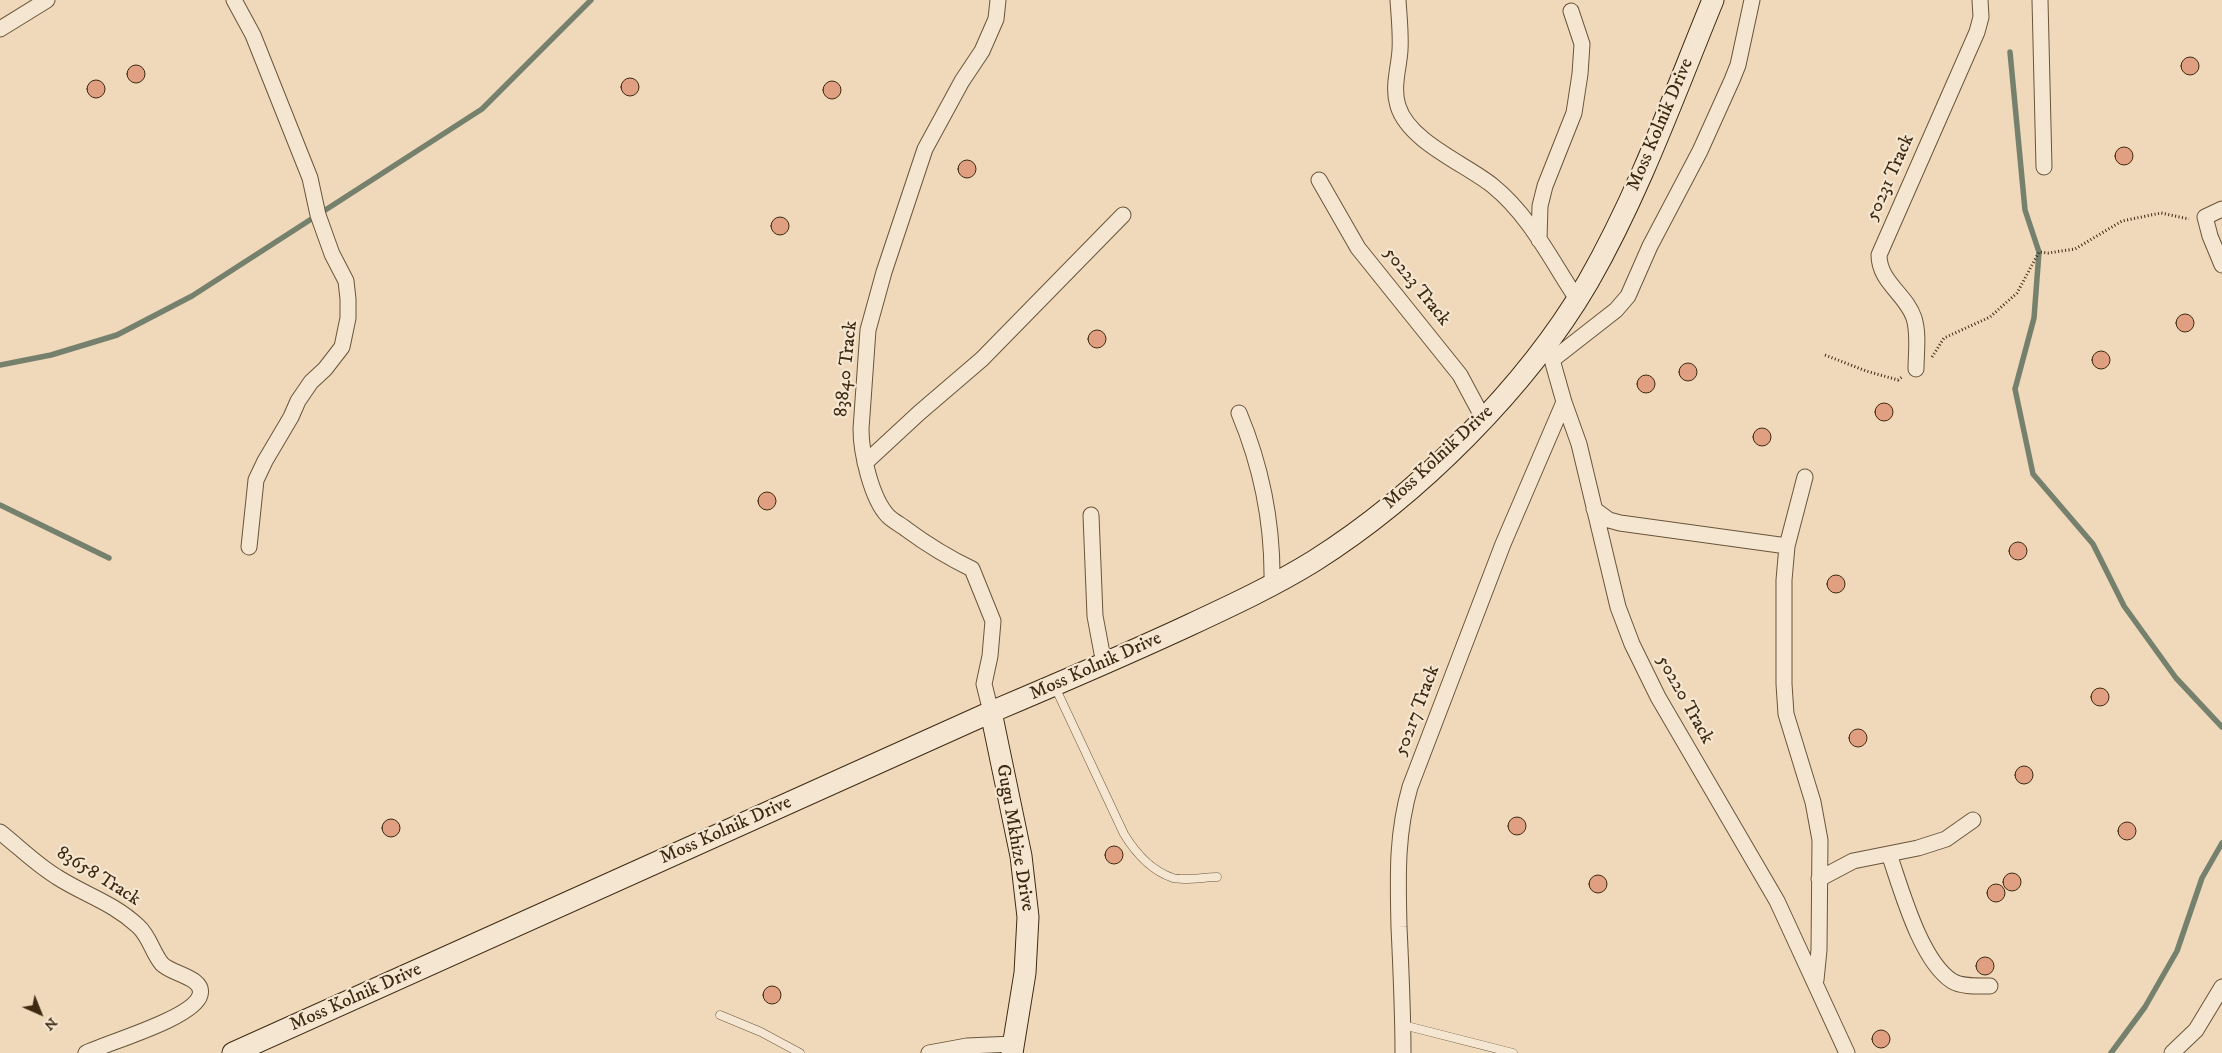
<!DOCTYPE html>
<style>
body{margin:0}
#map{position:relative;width:2222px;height:1053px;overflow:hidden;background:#f0d9ba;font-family:"IM FELL DW Pica",serif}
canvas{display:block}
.north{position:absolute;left:15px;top:988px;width:50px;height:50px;-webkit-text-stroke:4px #f5e6d2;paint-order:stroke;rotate:136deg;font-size:14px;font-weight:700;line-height:20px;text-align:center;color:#3c2910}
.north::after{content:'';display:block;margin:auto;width:18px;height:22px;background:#3c2910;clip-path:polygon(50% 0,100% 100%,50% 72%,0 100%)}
</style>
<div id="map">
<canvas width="2222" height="1053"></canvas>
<div class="north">N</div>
</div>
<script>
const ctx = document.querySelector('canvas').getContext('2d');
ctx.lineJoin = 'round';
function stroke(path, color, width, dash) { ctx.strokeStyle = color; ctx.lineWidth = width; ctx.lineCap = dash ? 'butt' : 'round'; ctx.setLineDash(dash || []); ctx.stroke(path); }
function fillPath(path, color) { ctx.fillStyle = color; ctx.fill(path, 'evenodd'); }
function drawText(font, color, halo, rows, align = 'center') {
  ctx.font = font + ' "IM FELL DW Pica",serif'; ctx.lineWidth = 4.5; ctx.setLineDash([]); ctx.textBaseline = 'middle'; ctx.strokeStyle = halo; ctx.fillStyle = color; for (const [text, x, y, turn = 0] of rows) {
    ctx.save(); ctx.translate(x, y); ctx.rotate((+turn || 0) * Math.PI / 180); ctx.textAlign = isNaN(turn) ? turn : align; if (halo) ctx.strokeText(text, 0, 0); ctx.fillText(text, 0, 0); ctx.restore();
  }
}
const stream = new Path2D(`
 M 2010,52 L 2025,210 L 2039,252 L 2034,318 L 2015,389 L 2033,474 L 2093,544 L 2124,606 L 2176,678 L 2222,727
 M 0,365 L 51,355 L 117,335 L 192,296 L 482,109 L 591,0
 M 0,505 L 109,558
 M 2111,1053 L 2145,1007 L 2177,951 L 2202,878 L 2222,843`);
const building = new Path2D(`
 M2181 66a9 9 0 1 1 18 0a9 9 0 1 1-18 0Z
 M127 74a9 9 0 1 1 18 0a9 9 0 1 1-18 0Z
 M621 87a9 9 0 1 1 18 0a9 9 0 1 1-18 0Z
 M87 89a9 9 0 1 1 18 0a9 9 0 1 1-18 0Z
 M823 90a9 9 0 1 1 18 0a9 9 0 1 1-18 0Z
 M2115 156a9 9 0 1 1 18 0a9 9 0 1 1-18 0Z
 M958 169a9 9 0 1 1 18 0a9 9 0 1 1-18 0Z
 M771 226a9 9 0 1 1 18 0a9 9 0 1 1-18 0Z
 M2176 323a9 9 0 1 1 18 0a9 9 0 1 1-18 0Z
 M1088 339a9 9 0 1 1 18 0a9 9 0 1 1-18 0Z
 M2092 360a9 9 0 1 1 18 0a9 9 0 1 1-18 0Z
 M1679 372a9 9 0 1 1 18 0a9 9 0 1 1-18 0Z
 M1637 384a9 9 0 1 1 18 0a9 9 0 1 1-18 0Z
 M1875 412a9 9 0 1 1 18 0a9 9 0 1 1-18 0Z
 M1753 437a9 9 0 1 1 18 0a9 9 0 1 1-18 0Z
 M758 501a9 9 0 1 1 18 0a9 9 0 1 1-18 0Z
 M2009 551a9 9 0 1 1 18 0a9 9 0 1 1-18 0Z
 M1827 584a9 9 0 1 1 18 0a9 9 0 1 1-18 0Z
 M2091 697a9 9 0 1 1 18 0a9 9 0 1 1-18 0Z
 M1849 738a9 9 0 1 1 18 0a9 9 0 1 1-18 0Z
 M2015 775a9 9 0 1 1 18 0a9 9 0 1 1-18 0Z
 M1508 826a9 9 0 1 1 18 0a9 9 0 1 1-18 0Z
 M382 828a9 9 0 1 1 18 0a9 9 0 1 1-18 0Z
 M2118 831a9 9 0 1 1 18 0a9 9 0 1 1-18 0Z
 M1105 855a9 9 0 1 1 18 0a9 9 0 1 1-18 0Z
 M2003 882a9 9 0 1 1 18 0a9 9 0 1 1-18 0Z
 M1589 884a9 9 0 1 1 18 0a9 9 0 1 1-18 0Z
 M1987 893a9 9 0 1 1 18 0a9 9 0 1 1-18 0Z
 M1976 966a9 9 0 1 1 18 0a9 9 0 1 1-18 0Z
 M763 995a9 9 0 1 1 18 0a9 9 0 1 1-18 0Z
 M1872 1039a9 9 0 1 1 18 0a9 9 0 1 1-18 0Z`);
const path = new Path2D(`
 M 1825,355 L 1866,371 L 1898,380 L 1902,377
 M 1932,357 L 1944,338 L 1990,317 L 2017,293 L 2039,252 L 2048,253 L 2075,249 L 2122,221 L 2161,213 L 2189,219`);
const lane = new Path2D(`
 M 1055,687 L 1124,834 C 1135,852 1152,871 1173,878 C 1183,881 1206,877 1217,877
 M 720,1015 L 761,1032 L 800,1053
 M 1403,1025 L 1513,1053`);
const street = new Path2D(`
 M 234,0 L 253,35 L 310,178 L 318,215 L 332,254 L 346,281 L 348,299 L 348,318 L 342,347 L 325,369 L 311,382 L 298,401 L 291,417 L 265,461 L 256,480 L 249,547
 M 1398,0 C 1399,16 1401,34 1400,50 C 1399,68 1392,87 1398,106 C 1409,142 1466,164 1493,186 C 1530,216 1551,260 1577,299
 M 2040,0 L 2044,167
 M 0,29 L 47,0
 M 1319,180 L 1358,248 L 1460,375 L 1483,418
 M 2222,209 L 2205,217 L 2210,236 L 2222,265
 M 1539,240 L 1540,206 L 1545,186 L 1574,113 L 1580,74 L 1582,44 L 1571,11
 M 1547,342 L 1564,402 L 1579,444 L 1618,607 L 1632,644 L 1658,697 L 1777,901 L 1847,1053
 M 1552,360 L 1616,310 L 1628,296 L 1650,246 L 1700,151 L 1732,80 L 1738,65 L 1752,0
 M 1916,369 C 1916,353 1919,334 1914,318 C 1906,294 1879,282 1879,255 L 1977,32 L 1981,17 L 1980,0
 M 1239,413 C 1262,468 1273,524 1272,583
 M 865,463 L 919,413 L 982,359 L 1123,215
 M 1805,477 L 1787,546 L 1784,580 L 1784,684 L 1786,714 L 1813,802 L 1820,840 L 1819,950 L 1816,980
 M 1594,509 L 1609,520 L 1620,523 L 1787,546
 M 1091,515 L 1095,616 L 1104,664
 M 991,712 L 984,684 L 990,656 L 993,621 L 972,569 C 947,557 929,546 906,529 C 901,525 893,521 888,516 C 871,498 861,452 861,429 L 868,330 L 884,272 L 925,149 L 962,81 L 982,51 L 996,19 L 998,0
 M 0,832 C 19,847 37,865 57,877 C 85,895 112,902 138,926 C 150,937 152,952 162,964 C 171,974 205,977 200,995 C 194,1018 109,1042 86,1053
 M 1889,854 C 1901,888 1920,960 1952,981 C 1962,987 1977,986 1990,986
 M 1819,879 L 1853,861 L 1918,848 L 1946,839 L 1973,820
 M 929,1053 L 967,1046 L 1013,1044
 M 1403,1053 C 1403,1011 1401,969 1399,927 C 1398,878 1396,836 1410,787 L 1503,544 L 1564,402
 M 2172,1053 L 2196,1030 L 2222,987`);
const secondary = new Path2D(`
 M 991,712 L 1021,856 L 1028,917 L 1025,973 L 1012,1053
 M 233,1053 L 991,712 C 1055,685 1118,658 1181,629 C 1226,608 1272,587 1314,561 C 1417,496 1526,388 1588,282 C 1639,193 1674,95 1713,0`);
const streetNames = [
 ["Moss Kolnik Drive",1661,125,-67],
 ["50231 Track",1891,178,-66],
 ["50223 Track",1416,287,51],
 ["83840 Track",847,369,-84],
 ["Moss Kolnik Drive",1439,458,-43],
 ["Moss Kolnik Drive",1096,667,-24],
 ["50220 Track",1684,700,61],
 ["50217 Track",1418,711,-69],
 ["Moss Kolnik Drive",726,831,-24],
 ["Gugu Mkhize Drive",1014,838,80],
 ["83658 Track",98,877,32],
 ["Moss Kolnik Drive",356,998,-24]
];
stroke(stream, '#75816d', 5.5);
fillPath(building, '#df9f80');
stroke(building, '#3c2910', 1);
stroke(lane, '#69553a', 9);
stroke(street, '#69553a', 17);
stroke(secondary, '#3c2910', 23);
stroke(path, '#3c2910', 3, [1, 2.5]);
stroke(lane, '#f5e6d2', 8);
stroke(street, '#f5e6d2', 15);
stroke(secondary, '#f5e6d2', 21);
drawText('19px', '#3c2910', '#f5e6d2', streetNames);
</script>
